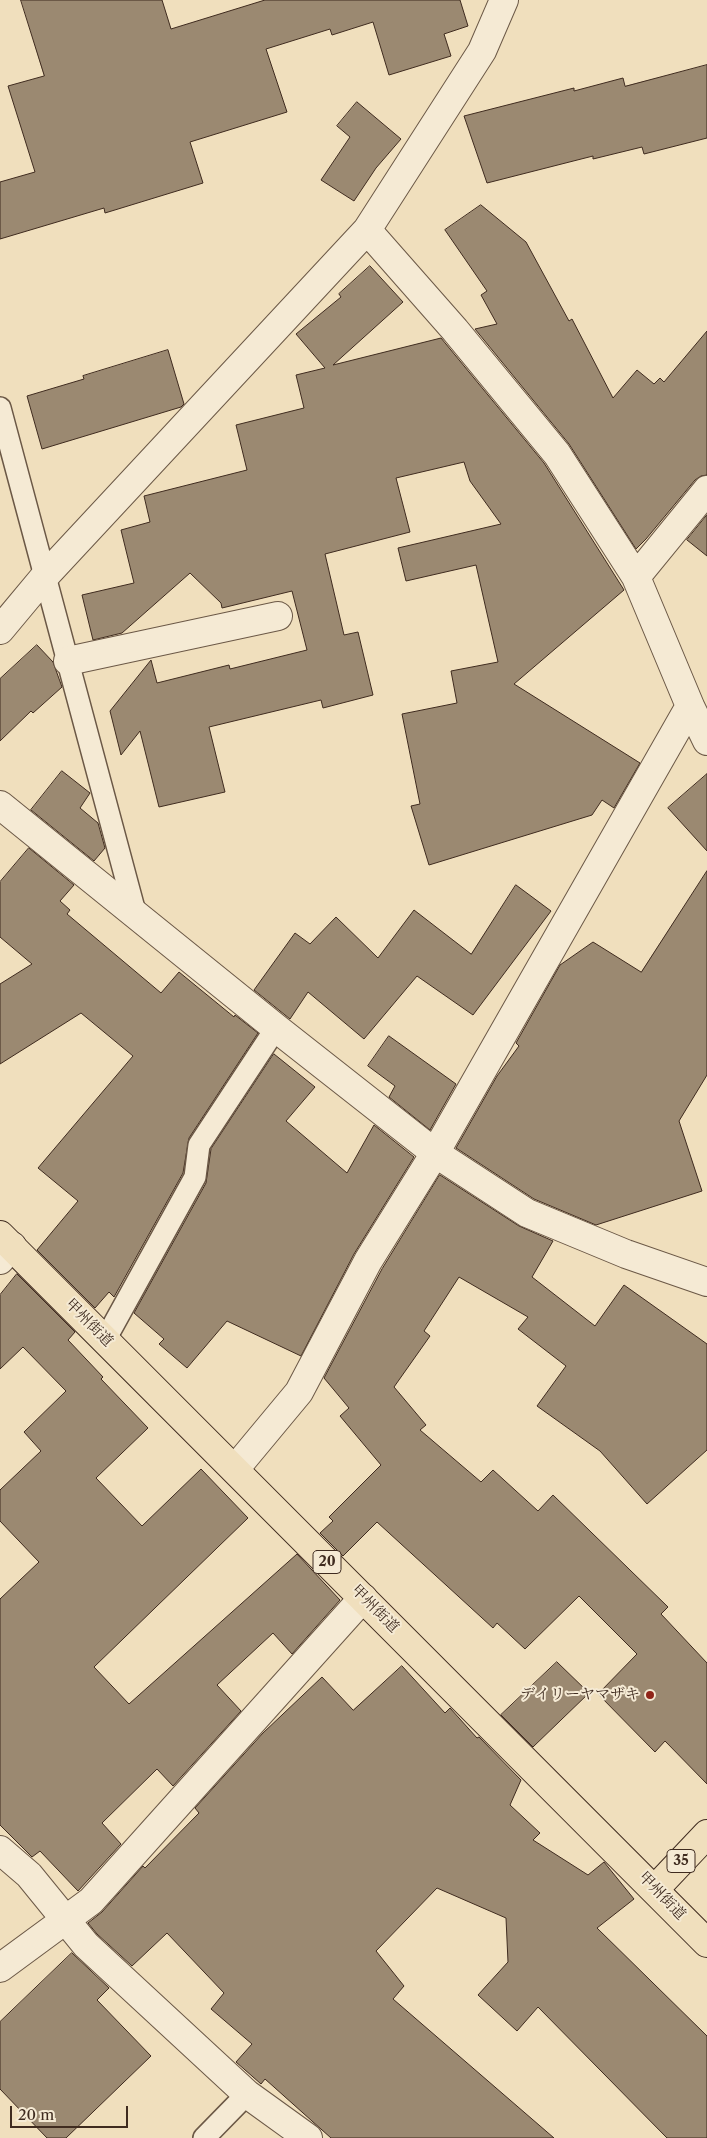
<!DOCTYPE html>
<meta charset="utf-8">
<style>
body{margin:0}
#map{position:relative;width:707px;height:2138px;overflow:hidden;background:#f0dfbd;font-family:"Libre Caslon Text",serif}
canvas{display:block}
.scale{position:absolute;left:10px;top:2106px;width:118px;height:22px;box-sizing:border-box;border:2px solid #3f2b1f;border-top:0;padding-left:6px;font-size:15px;line-height:18px;white-space:nowrap;color:#3f2b1f;-webkit-text-stroke:4px #f5ead4;paint-order:stroke}
</style>
<div id="map">
<canvas width="707" height="2138"></canvas>
<div class="scale">20 m</div>
</div>
<script>
const ctx = document.querySelector('canvas').getContext('2d');
ctx.lineJoin = 'round';
function fillPath(path, color) { ctx.fillStyle = color; ctx.fill(path, 'evenodd'); }
function stroke(path, color, width, dash) { ctx.strokeStyle = color; ctx.lineWidth = width; ctx.lineCap = dash ? 'butt' : 'round'; ctx.setLineDash(dash || []); ctx.stroke(path); }
function drawText(font, color, halo, rows, align = 'center') {
  ctx.font = font + ' "Libre Caslon Text","Noto Serif JP",serif'; ctx.lineWidth = 4; ctx.setLineDash([]); ctx.textBaseline = 'middle'; ctx.strokeStyle = halo; ctx.fillStyle = color; for (const [text, x, y, turn = 0] of rows) {
    ctx.save(); ctx.translate(x, y); ctx.rotate((+turn || 0) * Math.PI / 180); ctx.textAlign = isNaN(turn) ? turn : align; if (halo) ctx.strokeText(text, 0, 0); ctx.fillText(text, 0, 0); ctx.restore();
  }
}
const building = new Path2D(`
 M 21,0 L 162,0 L 171,29 L 265,0 L 460,0 L 468,26 L 444,34 L 451,56 L 389,75 L 373,22 L 332,35 L 330,29 L 266,49 L 287,112 L 190,142 L 203,183 L 105,213 L 104,208 L 0,239 L 0,182 L 35,172 L 8,86 L 44,76 Z
 M 707,65 L 707,138 L 644,154 L 642,147 L 593,159 L 593,156 L 487,183 L 464,116 L 574,88 L 574,91 L 623,78 L 625,86 Z
 M 357,102 L 401,139 L 376,168 L 354,201 L 321,180 L 350,137 L 337,126 Z
 M 481,205 L 526,242 L 569,321 L 572,319 L 613,398 L 637,370 L 654,384 L 660,378 L 664,382 L 707,331 L 707,475 L 701,476 L 695,480 L 646,539 L 636,549 L 569,444 L 475,329 L 497,324 L 481,295 L 487,291 L 445,230 Z
 M 370,266 L 403,302 L 333,365 L 441,338 L 544,463 L 624,590 L 514,684 L 640,763 L 614,808 L 602,800 L 592,815 L 429,865 L 411,806 L 420,804 L 402,714 L 457,703 L 451,671 L 498,662 L 476,565 L 406,581 L 398,548 L 501,524 L 470,481 L 464,462 L 396,478 L 410,532 L 325,554 L 344,635 L 358,632 L 373,695 L 323,708 L 321,700 L 209,727 L 225,792 L 159,807 L 140,731 L 121,755 L 110,711 L 151,660 L 157,683 L 229,665 L 230,669 L 307,650 L 292,591 L 222,608 L 221,603 L 190,573 L 122,633 L 93,640 L 82,595 L 134,583 L 121,530 L 150,522 L 144,496 L 247,470 L 236,425 L 304,408 L 296,375 L 325,368 L 296,334 L 341,297 L 339,294 Z
 M 168,350 L 184,404 L 181,407 L 42,449 L 27,396 L 84,379 L 83,376 Z
 M 707,515 L 707,556 L 687,540 Z
 M 37,645 L 53,662 L 62,687 L 33,713 L 31,711 L 0,741 L 0,679 Z
 M 62,771 L 90,793 L 80,808 L 98,823 L 105,848 L 94,861 L 31,810 Z
 M 707,774 L 707,851 L 668,808 Z
 M 29,848 L 74,885 L 60,901 L 70,910 L 67,914 L 161,993 L 179,972 L 234,1017 L 235,1015 L 258,1033 L 189,1138 L 183,1173 L 114,1297 L 109,1292 L 95,1308 L 37,1250 L 78,1201 L 38,1168 L 133,1056 L 81,1013 L 0,1064 L 0,984 L 32,964 L 0,937 L 0,882 Z
 M 707,871 L 707,1075 L 679,1121 L 702,1191 L 596,1225 L 534,1199 L 456,1148 L 497,1076 L 519,1046 L 516,1043 L 560,965 L 593,942 L 641,972 Z
 M 516,885 L 551,911 L 473,1015 L 417,976 L 364,1039 L 308,992 L 290,1019 L 254,990 L 295,933 L 310,944 L 336,917 L 378,958 L 414,910 L 471,954 Z
 M 389,1036 L 456,1084 L 430,1130 L 389,1097 L 395,1086 L 368,1066 Z
 M 274,1054 L 315,1087 L 286,1121 L 347,1173 L 374,1125 L 414,1157 L 354,1254 L 301,1356 L 227,1321 L 187,1368 L 159,1344 L 164,1339 L 134,1313 L 206,1183 L 211,1149 Z
 M 440,1175 L 519,1226 L 553,1241 L 532,1277 L 595,1326 L 624,1285 L 707,1344 L 707,1450 L 647,1504 L 600,1451 L 537,1406 L 566,1366 L 518,1329 L 528,1317 L 459,1277 L 424,1331 L 430,1336 L 394,1387 L 426,1425 L 420,1430 L 481,1482 L 493,1470 L 538,1511 L 553,1495 L 668,1607 L 661,1614 L 707,1663 L 707,1784 L 665,1741 L 655,1752 L 598,1694 L 637,1654 L 579,1596 L 525,1649 L 497,1623 L 493,1628 L 377,1522 L 343,1556 L 320,1533 L 333,1521 L 329,1517 L 381,1465 L 340,1416 L 349,1408 L 324,1378 L 382,1269 Z
 M 17,1274 L 75,1332 L 68,1340 L 103,1377 L 101,1379 L 148,1428 L 96,1478 L 142,1526 L 201,1469 L 248,1518 L 94,1667 L 129,1704 L 297,1554 L 340,1600 L 292,1654 L 273,1633 L 217,1685 L 241,1711 L 173,1786 L 157,1769 L 102,1823 L 121,1844 L 78,1891 L 40,1851 L 32,1857 L 0,1825 L 0,1599 L 39,1562 L 0,1521 L 0,1490 L 41,1451 L 24,1432 L 66,1391 L 23,1347 L 0,1369 L 0,1295 Z
 M 557,1662 L 589,1693 L 533,1747 L 501,1715 Z
 M 402,1666 L 445,1713 L 450,1708 L 477,1738 L 479,1737 L 521,1780 L 510,1805 L 540,1833 L 533,1840 L 588,1875 L 604,1862 L 634,1899 L 597,1928 L 707,2036 L 707,2138 L 667,2138 L 538,2007 L 517,2031 L 478,1995 L 508,1962 L 506,1918 L 437,1888 L 376,1951 L 404,1986 L 393,1999 L 554,2138 L 331,2138 L 265,2079 L 261,2084 L 236,2062 L 252,2044 L 211,2009 L 224,1993 L 167,1933 L 132,1966 L 97,1934 L 88,1923 L 102,1912 L 143,1866 L 145,1868 L 199,1813 L 195,1808 L 263,1733 L 322,1677 L 353,1710 Z
 M 72,1953 L 109,1988 L 97,2000 L 151,2056 L 66,2138 L 47,2138 L 0,2089 L 0,2022 Z`);
const service = new Path2D(`
 M 0,408 L 136,916
 M 105,1340 L 195,1177 L 199,1145 L 276,1028
 M 204,2138 L 247,2094`);
const minor = new Path2D(`
 M 367,230 L 455,330 L 557,454 L 636,577 L 690,706 L 707,741
 M 636,577 L 707,490
 M 0,630 L 45,576 L 367,230 L 482,51 L 504,0
 M 68,661 L 278,616
 M 0,805 L 276,1028 L 435,1153 L 527,1213 L 626,1254 L 707,1282
 M 0,1260 L 12,1246
 M 235,1469 L 299,1392 L 368,1261 L 435,1153 L 690,706
 M 0,1850 L 29,1875 L 86,1945 L 247,2094 L 308,2138
 M 0,1968 L 91,1901 L 363,1598`);
const primary = new Path2D(`
 M 655,1889 L 707,1834`);
const trunk = new Path2D(`
 M 0,1235 L 707,1943`);
const markers = [
 [650,1695,5,"#8f2418"]
];
const shields = [
 [327,1562,28],
 [681,1861,28]
];
const shieldNames = [
 ["20",327,1562],
 ["35",681,1861]
];
const streetNames = [
 ["甲州街道",89,1323,45],
 ["甲州街道",375,1609,45],
 ["甲州街道",662,1896,46]
];
const poiNames = [
 ["デイリーヤマザキ",640,1695]
];
fillPath(building, '#9b8971');
stroke(building, '#3f2b1f', 1);
stroke(service, '#6b5846', 24);
stroke(minor, '#6b5846', 30);
stroke(primary, '#3f2b1f', 30);
stroke(trunk, '#3f2b1f', 30);
stroke(service, '#f5ead4', 21);
stroke(minor, '#f5ead4', 28);
stroke(primary, '#f0dfbd', 28);
stroke(trunk, '#f0dfbd', 28);
for (const [x, y, r, color] of markers) { const dot = new Path2D(); dot.arc(x, y, r, 0, 2 * Math.PI); ctx.fillStyle = color; ctx.fill(dot); stroke(dot, '#f5ead4', 2); }
for (const [x, y, w] of shields) { const box = new Path2D(); box.roundRect(x - w / 2, y - 11.5, w, 23, 4); ctx.fillStyle = '#f5ead4'; ctx.fill(box); stroke(box, '#3f2b1f', 1); }
drawText('bold 14px', '#3f2b1f', null, shieldNames);
drawText('15px', '#3f2b1f', '#f5ead4', streetNames);
drawText('15px', '#3f2b1f', '#f5ead4', poiNames, 'right');
</script>
